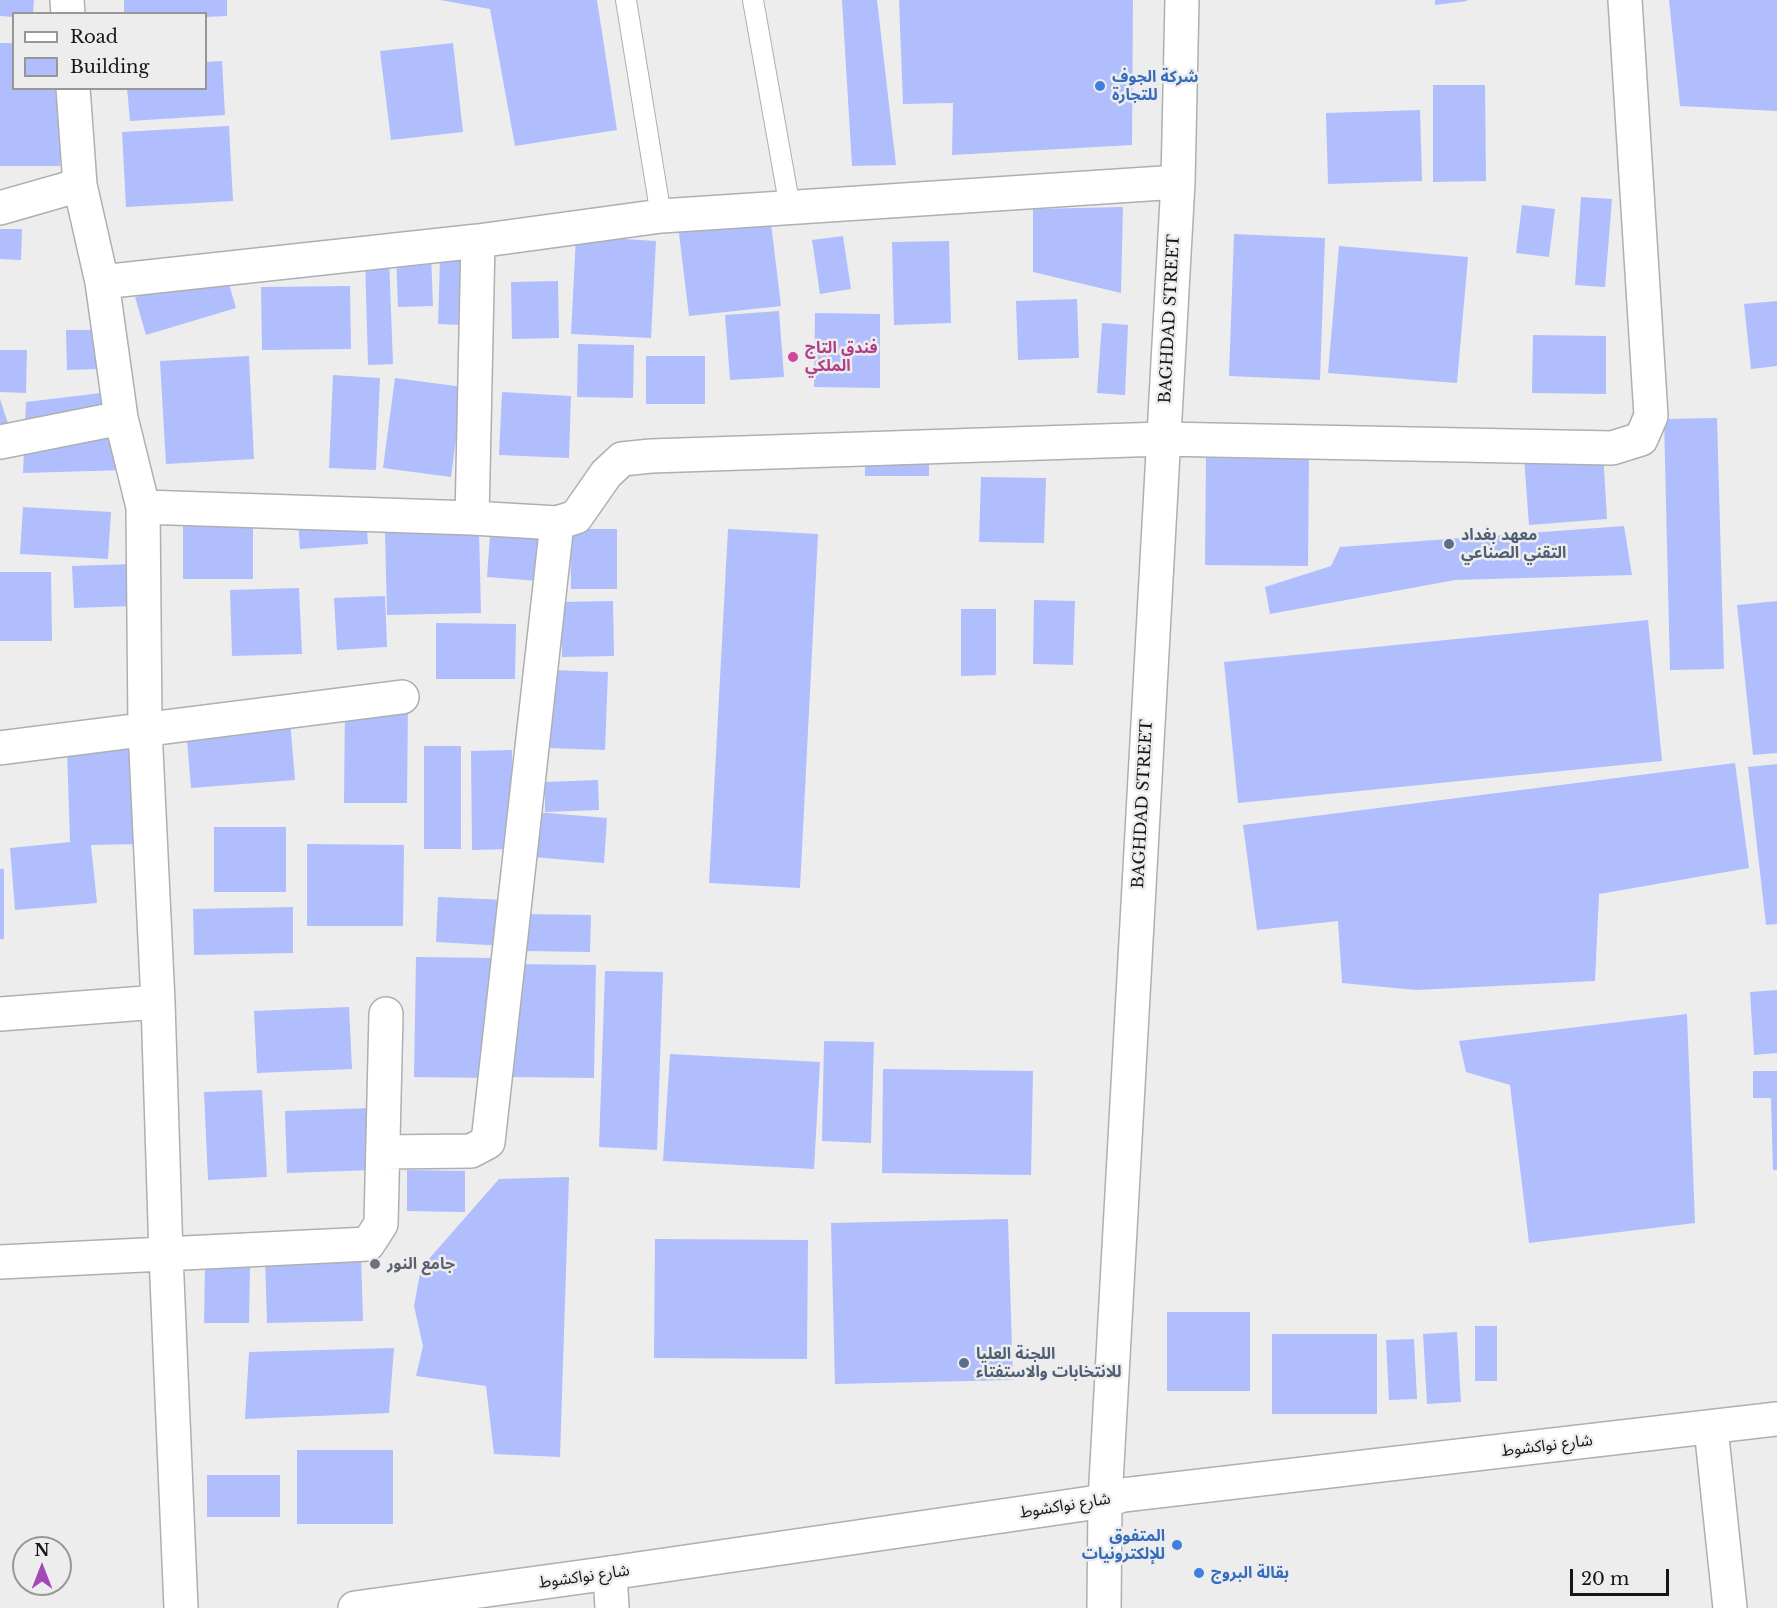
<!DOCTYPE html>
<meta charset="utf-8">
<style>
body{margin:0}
#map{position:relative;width:1777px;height:1608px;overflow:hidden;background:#ededee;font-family:"Libre Baskerville",serif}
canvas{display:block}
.legend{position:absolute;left:12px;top:12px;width:195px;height:78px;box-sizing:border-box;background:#ededee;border:2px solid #979798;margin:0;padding:8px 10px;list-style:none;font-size:18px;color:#161616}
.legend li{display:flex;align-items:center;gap:12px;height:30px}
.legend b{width:30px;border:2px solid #979798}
.north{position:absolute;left:12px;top:1536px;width:60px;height:60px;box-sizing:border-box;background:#ededee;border:2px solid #979798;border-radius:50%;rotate:0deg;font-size:16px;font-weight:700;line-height:24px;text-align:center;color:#161616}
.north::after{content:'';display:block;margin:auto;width:21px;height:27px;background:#a349b5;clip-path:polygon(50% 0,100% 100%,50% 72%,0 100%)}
.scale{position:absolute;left:1570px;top:1569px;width:99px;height:27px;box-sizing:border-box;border:3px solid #161616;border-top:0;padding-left:8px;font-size:18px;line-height:21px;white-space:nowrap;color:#161616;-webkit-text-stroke:4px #ededee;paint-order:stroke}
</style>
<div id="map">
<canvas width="1777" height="1608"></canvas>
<ul class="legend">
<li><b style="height:8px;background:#fff"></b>Road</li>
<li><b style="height:16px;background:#b0befd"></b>Building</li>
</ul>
<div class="north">N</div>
<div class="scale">20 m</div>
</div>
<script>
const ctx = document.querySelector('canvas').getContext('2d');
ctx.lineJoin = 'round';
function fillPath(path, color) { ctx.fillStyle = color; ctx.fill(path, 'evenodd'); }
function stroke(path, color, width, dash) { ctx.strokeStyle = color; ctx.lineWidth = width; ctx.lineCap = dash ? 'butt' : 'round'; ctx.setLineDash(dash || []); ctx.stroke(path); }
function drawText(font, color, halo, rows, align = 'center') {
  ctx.font = font + ' "Libre Baskerville","Noto Sans Arabic",serif'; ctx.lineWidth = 5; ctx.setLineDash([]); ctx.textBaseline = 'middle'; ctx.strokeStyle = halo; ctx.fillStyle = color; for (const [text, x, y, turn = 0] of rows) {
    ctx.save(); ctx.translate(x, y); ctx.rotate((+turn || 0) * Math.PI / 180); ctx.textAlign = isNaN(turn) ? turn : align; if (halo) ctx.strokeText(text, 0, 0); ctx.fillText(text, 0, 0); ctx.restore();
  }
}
const building = new Path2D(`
 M 0,0 L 34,0 L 33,14 L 14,14 L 14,17 L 0,16 Z
 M 124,0 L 227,0 L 227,16 L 206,17 L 206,14 L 124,14 Z
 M 440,0 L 597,0 L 617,130 L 515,146 L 490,9 Z
 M 842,0 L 877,0 L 896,165 L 852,166 Z
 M 899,0 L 1133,0 L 1132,145 L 952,155 L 953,103 L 903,104 Z
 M 1435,0 L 1467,0 L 1467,1 L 1435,5 Z
 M 1669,0 L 1777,0 L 1777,111 L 1680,106 Z
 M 0,43 L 14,43 L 14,88 L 60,88 L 60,166 L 0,166 Z
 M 453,43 L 463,132 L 391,140 L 380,51 Z
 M 222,61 L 225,115 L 130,121 L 127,88 L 206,88 L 206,62 Z
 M 1433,85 L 1485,85 L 1486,181 L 1433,182 Z
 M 1420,110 L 1422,181 L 1328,184 L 1326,113 Z
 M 229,126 L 233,201 L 126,207 L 122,132 Z
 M 1581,197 L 1612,199 L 1605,287 L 1575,285 Z
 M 1522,205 L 1555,209 L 1549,257 L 1516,253 Z
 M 1123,207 L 1121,293 L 1033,272 L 1033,209 Z
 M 770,215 L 781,306 L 689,316 L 678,225 Z
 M 0,229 L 22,229 L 21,260 L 0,259 Z
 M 1234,234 L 1325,238 L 1320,380 L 1229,376 Z
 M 576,236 L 656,241 L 651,338 L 571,334 Z
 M 843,236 L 851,289 L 820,294 L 812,240 Z
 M 949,241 L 951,323 L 894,325 L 892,242 Z
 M 1339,246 L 1468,257 L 1457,383 L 1328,373 Z
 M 431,253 L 433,306 L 398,307 L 396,254 Z
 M 389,257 L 393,364 L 368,365 L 365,258 Z
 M 440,259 L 464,260 L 462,325 L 438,324 Z
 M 225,270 L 236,308 L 146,335 L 135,297 Z
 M 558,281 L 559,338 L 512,339 L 511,282 Z
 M 350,286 L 351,349 L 262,350 L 261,287 Z
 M 1077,299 L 1079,358 L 1018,360 L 1016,301 Z
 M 1777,301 L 1777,366 L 1751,369 L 1744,304 Z
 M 779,311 L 784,377 L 730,380 L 725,315 Z
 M 815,313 L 880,314 L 880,388 L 814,387 Z
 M 1102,323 L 1128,325 L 1125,395 L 1097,393 Z
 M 66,330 L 99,330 L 99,369 L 67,370 Z
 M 1533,335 L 1606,336 L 1606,394 L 1532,393 Z
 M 578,344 L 634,345 L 633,398 L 577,397 Z
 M 0,350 L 27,350 L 26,393 L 0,392 Z
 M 249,356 L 254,459 L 166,464 L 160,361 Z
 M 646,356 L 705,356 L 705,404 L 646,404 Z
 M 333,375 L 380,378 L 376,470 L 329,468 Z
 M 395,378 L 463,387 L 451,477 L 383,468 Z
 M 502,392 L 571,396 L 569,458 L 499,455 Z
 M 101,393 L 126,470 L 23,473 L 26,402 Z
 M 0,399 L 18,454 L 0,460 Z
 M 1717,418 L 1724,669 L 1670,670 L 1664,419 Z
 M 929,450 L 929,476 L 865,476 L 865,451 Z
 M 1603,451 L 1607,519 L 1529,525 L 1524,457 Z
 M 1206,458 L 1309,459 L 1308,566 L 1205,565 Z
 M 981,477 L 1046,478 L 1044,543 L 979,542 Z
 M 23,507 L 111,512 L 108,559 L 20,554 Z
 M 366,516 L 368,544 L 300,549 L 298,522 Z
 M 183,520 L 253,520 L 253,579 L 183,579 Z
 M 1624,526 L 1632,575 L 1455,580 L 1270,614 L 1265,587 L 1331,566 L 1340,547 Z
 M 570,529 L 617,529 L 617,589 L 571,589 Z
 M 728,529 L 818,534 L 800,888 L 709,883 Z
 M 479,530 L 481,613 L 387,615 L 385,532 Z
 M 490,535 L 542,538 L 539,581 L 487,577 Z
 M 132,564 L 133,606 L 74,608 L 72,566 Z
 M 0,572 L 51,572 L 52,641 L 0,641 Z
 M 299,588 L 302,654 L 232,656 L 230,590 Z
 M 385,596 L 387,647 L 337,650 L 334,598 Z
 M 1034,600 L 1075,601 L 1073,665 L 1033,664 Z
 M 613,601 L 614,656 L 562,657 L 561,602 Z
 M 1777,601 L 1777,753 L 1753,755 L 1737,605 Z
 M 961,609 L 996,609 L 996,675 L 961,676 Z
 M 1648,620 L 1662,761 L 1238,803 L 1224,662 Z
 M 436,623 L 516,624 L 515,679 L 436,679 Z
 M 551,670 L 608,672 L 605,750 L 549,748 Z
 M 345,701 L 408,701 L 407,803 L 344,803 Z
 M 289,707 L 295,780 L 191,788 L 185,716 Z
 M 424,746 L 461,746 L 461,849 L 424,849 Z
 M 139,748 L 141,844 L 91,845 L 97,903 L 15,910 L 10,848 L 70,842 L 67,750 Z
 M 512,750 L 513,849 L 472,850 L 471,751 Z
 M 1735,763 L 1749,868 L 1599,894 L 1595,981 L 1416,990 L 1342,983 L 1338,921 L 1257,930 L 1243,825 Z
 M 1777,764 L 1777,924 L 1766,925 L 1748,767 Z
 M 598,780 L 599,810 L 545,812 L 545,782 Z
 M 536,812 L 607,818 L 604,863 L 532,857 Z
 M 214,827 L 286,827 L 286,892 L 214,892 Z
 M 307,844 L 404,845 L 403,926 L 307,926 Z
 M 0,869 L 4,869 L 4,939 L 0,939 Z
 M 438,897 L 507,900 L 505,946 L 436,942 Z
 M 293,907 L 293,953 L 194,955 L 193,909 Z
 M 524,914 L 591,915 L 590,952 L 524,951 Z
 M 416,957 L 496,958 L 494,1078 L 414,1077 Z
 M 512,964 L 596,965 L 594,1078 L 511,1077 Z
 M 605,971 L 663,972 L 657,1150 L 599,1147 Z
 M 1777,990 L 1777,1053 L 1754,1055 L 1750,992 Z
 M 349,1007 L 352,1069 L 257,1073 L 254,1011 Z
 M 1687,1014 L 1695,1223 L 1529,1243 L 1510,1085 L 1466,1072 L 1459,1041 Z
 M 824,1041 L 874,1042 L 871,1143 L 822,1141 Z
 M 670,1054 L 820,1062 L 814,1169 L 663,1161 Z
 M 883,1069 L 1033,1071 L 1031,1175 L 882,1173 Z
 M 1753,1071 L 1777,1071 L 1777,1170 L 1773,1170 L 1771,1098 L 1753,1098 Z
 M 262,1090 L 267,1177 L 208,1180 L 204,1092 Z
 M 371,1108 L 374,1170 L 287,1173 L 285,1111 Z
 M 407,1170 L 465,1171 L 465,1212 L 407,1211 Z
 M 569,1177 L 560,1457 L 494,1454 L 486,1386 L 416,1376 L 423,1346 L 414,1306 L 421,1268 L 499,1179 Z
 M 1008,1219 L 1013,1380 L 835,1384 L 831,1223 Z
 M 655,1239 L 808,1240 L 807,1359 L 654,1358 Z
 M 361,1255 L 363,1321 L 267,1323 L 265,1257 Z
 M 205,1266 L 250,1266 L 249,1323 L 204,1323 Z
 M 1167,1312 L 1250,1312 L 1250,1391 L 1167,1391 Z
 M 1475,1326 L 1497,1326 L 1497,1381 L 1475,1381 Z
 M 1457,1332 L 1461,1402 L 1427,1404 L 1423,1334 Z
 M 1272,1334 L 1377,1334 L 1377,1414 L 1272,1414 Z
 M 1414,1339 L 1417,1399 L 1389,1400 L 1386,1340 Z
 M 394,1348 L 389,1413 L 245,1419 L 249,1352 Z
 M 297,1450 L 393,1450 L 393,1524 L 297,1524 Z
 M 207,1475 L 280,1475 L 280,1517 L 207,1517 Z`);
const service = new Path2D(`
 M 626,0 L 661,216
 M 753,0 L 790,208`);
const minor = new Path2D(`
 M 67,0 L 68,14
 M 73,88 L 80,185 L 102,282 L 121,418 L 143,507 L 145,729 L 158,1002 L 166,1255 L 181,1608
 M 0,208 L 80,185
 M 102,282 L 478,241 L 661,216 L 1178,182
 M 0,442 L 121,418
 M 143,507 L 472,518 L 557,523 L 576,517 L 606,474 L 622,459 L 651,456 L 1162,439 L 1612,448 L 1641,439 L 1651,416 L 1625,0
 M 472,518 L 478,241
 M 0,748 L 402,697
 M 0,1014 L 158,1002
 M 383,1152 L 471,1151 L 488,1142 L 557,523
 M 0,1262 L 368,1244 L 381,1224 L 386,1014
 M 1711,1428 L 1730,1608
 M 610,1573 L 612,1608
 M 1104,1608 L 1105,1501 L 1178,182 L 1182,0`);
const tertiary = new Path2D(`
 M 355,1608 L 610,1573 L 1105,1501 L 1123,1495 L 1777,1419`);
const markers = [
 [1100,86,6,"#3f7fe0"],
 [793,357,6,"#d1479c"],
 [1449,544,6,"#5c6f8a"],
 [375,1264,6,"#6b7280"],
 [964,1363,6,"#5c6f8a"],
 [1177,1545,6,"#3f7fe0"],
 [1199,1573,6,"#3f7fe0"]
];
const shopNames = [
 ["شركة الجوف",1112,77],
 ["للتجارة",1112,95],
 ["المتفوق",1165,1536,"right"],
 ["للإلكترونيات",1165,1554,"right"],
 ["بقالة البروج",1211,1573]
];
const streetNames = [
 ["BAGHDAD STREET",1170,319,-87],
 ["BAGHDAD STREET",1143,804,-87],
 ["شارع نواكشوط",1547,1446,-7],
 ["شارع نواكشوط",1065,1506,-9],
 ["شارع نواكشوط",584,1577,-8]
];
const hotelNames = [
 ["فندق التاج",805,348],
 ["الملكي",805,366]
];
const serviceNames = [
 ["معهد بغداد",1461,535],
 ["التقني الصناعي",1461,553],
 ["اللجنة العليا",976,1354],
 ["للانتخابات والاستفتاء",976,1372]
];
const worshipNames = [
 ["جامع النور",387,1264]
];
fillPath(building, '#b0befd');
stroke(service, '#aeafb0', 22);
stroke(minor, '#aeafb0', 36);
stroke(tertiary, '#aeafb0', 36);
stroke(service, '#fff', 20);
stroke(minor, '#fff', 33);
stroke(tertiary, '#fff', 33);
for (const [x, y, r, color] of markers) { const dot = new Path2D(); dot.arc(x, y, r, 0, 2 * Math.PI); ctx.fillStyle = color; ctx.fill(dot); stroke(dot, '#ededee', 2); }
drawText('bold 16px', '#366cbe', '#ededee', shopNames, 'left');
drawText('16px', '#161616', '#ededee', streetNames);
drawText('bold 16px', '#b23c85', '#ededee', hotelNames, 'left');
drawText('bold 16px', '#4e5e75', '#ededee', serviceNames, 'left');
drawText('bold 16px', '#5b616d', '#ededee', worshipNames, 'left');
</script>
